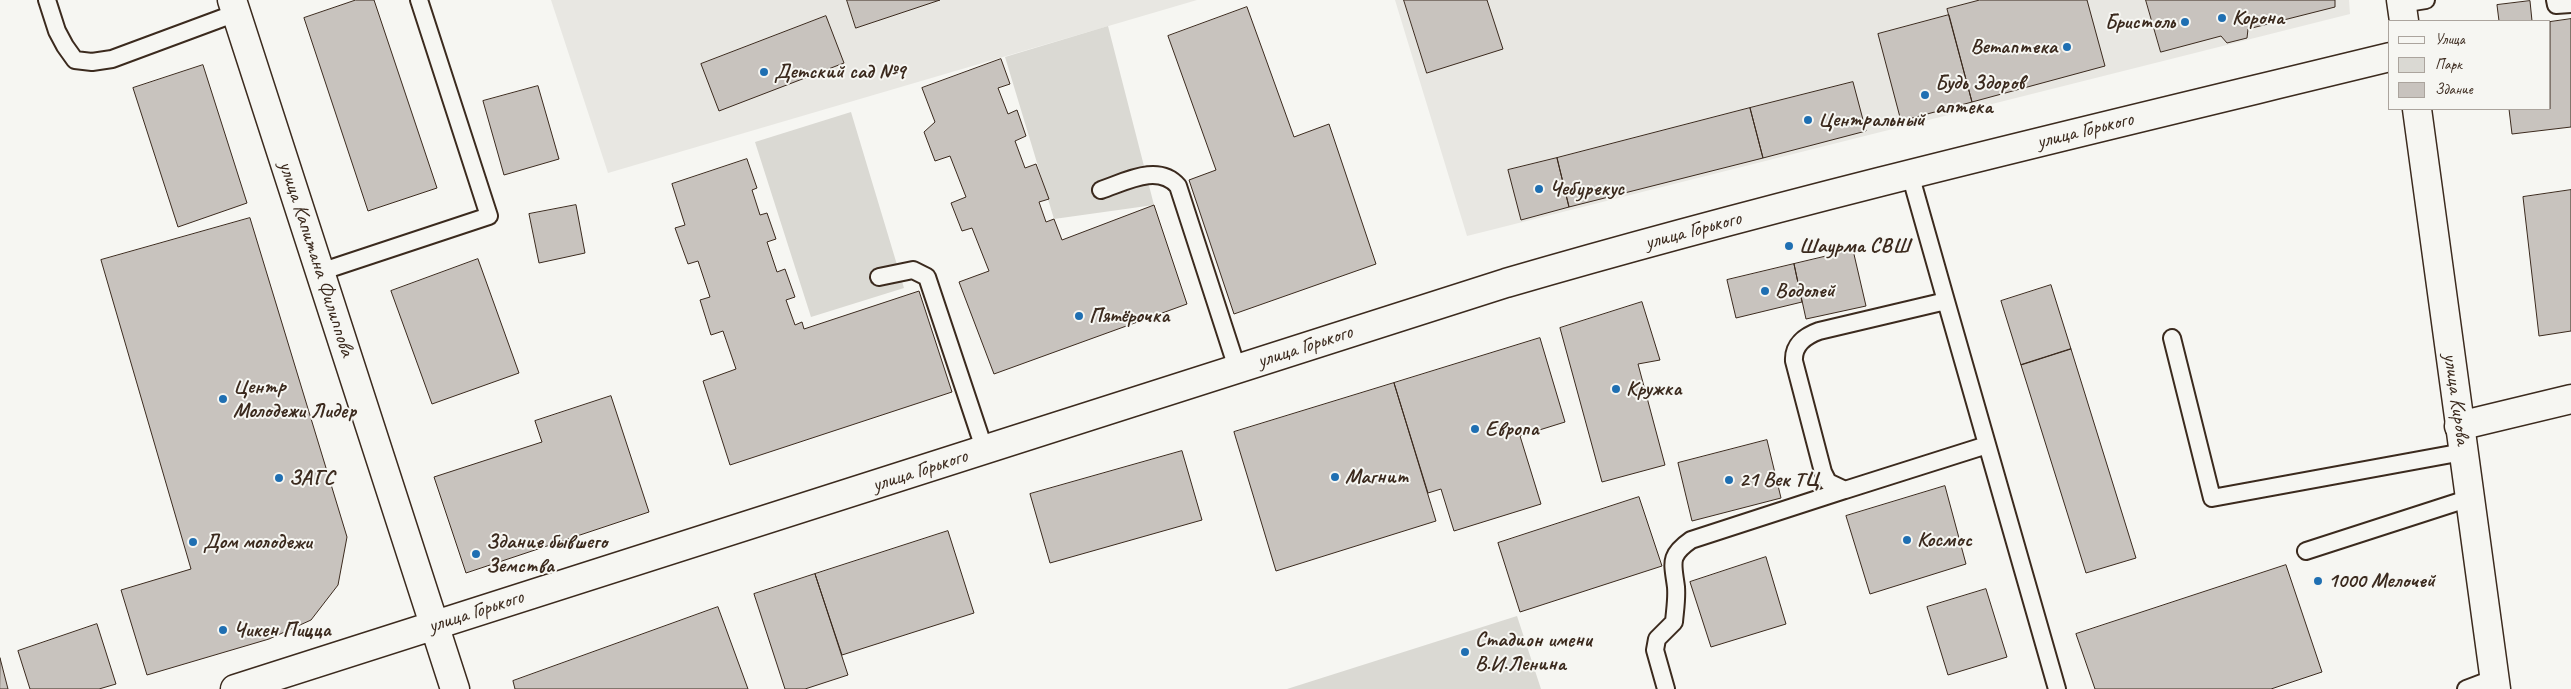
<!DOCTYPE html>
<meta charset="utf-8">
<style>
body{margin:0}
#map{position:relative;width:2571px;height:689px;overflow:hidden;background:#f6f6f2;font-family:Caveat,sans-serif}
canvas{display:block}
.legend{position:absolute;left:2388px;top:20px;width:162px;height:90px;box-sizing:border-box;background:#f6f6f2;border:1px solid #aba49d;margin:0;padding:6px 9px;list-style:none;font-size:15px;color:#3b2a1e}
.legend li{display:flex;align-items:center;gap:10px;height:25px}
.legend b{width:25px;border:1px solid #aba49d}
</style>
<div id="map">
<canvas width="2571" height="689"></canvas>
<ul class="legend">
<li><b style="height:6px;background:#f6f6f2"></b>Улица</li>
<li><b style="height:14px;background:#dad9d3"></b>Парк</li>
<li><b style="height:14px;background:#c8c3be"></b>Здание</li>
</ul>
</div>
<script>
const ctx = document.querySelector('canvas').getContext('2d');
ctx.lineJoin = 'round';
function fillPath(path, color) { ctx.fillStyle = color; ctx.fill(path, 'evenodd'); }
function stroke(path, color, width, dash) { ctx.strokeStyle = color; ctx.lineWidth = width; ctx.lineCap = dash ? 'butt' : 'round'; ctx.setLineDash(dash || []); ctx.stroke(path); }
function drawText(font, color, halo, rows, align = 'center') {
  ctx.font = font + ' Caveat,sans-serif'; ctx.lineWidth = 4; ctx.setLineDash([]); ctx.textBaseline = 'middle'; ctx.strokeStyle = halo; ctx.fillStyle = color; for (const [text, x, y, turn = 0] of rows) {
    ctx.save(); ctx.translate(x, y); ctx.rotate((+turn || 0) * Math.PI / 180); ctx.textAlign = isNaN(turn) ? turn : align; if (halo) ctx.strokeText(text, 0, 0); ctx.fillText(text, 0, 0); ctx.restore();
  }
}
const built = new Path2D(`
 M 551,0 L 1197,0 L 608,173 Z
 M 1395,0 L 2349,0 L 2350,14 L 1467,236 Z`);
const green = new Path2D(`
 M 1108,26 L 1154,205 L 1054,219 L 1005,57 Z
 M 851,112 L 904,288 L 811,317 L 755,142 Z
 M 1517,616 L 1541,689 L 1287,689 Z`);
const building = new Path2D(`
 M 356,0 L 374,0 L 437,188 L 368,211 L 304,18 Z
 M 847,0 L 940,0 L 856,28 Z
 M 1404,0 L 1487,0 L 1503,49 L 1427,73 Z
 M 1980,0 L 2087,0 L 2105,66 L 1972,102 L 1947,9 Z
 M 2146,0 L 2335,0 L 2335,7 L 2248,29 L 2247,38 L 2227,43 L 2221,36 L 2161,52 Z
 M 2530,1 L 2532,21 L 2499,21 L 2497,5 Z
 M 1247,7 L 1294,137 L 1329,124 L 1376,264 L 1234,314 L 1189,180 L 1216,170 L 1168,36 Z
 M 1949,15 L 1972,102 L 1901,121 L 1878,34 Z
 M 826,16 L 844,63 L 719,111 L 701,64 Z
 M 2571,19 L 2571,127 L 2512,134 L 2509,109 L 2550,109 L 2550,22 Z
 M 1001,59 L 1010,84 L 998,88 L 1008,114 L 1017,110 L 1026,136 L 1015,141 L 1025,168 L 1036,164 L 1049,199 L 1039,202 L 1046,222 L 1054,219 L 1062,240 L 1154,205 L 1187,304 L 994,374 L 959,282 L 989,271 L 972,228 L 962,231 L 951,203 L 966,197 L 950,156 L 935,161 L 924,132 L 935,122 L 922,88 Z
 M 203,65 L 247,203 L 178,227 L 133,88 Z
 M 1853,82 L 1866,131 L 1763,158 L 1750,108 Z
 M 538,86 L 559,159 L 504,175 L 483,101 Z
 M 1750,108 L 1763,158 L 1569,207 L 1557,158 Z
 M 1557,158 L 1569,207 L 1521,220 L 1508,170 Z
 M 747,159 L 757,188 L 752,190 L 760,215 L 767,213 L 776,239 L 767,242 L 777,272 L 785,269 L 795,297 L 786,300 L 795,325 L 802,322 L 804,329 L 919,291 L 952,392 L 730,465 L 703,381 L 736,369 L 723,331 L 711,335 L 700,300 L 710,297 L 698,261 L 688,264 L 675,228 L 685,225 L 672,184 Z
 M 2571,190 L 2571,331 L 2539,336 L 2523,197 Z
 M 576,205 L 585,253 L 539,263 L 529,214 Z
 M 250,218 L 347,537 L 338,585 L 311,620 L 269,639 L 147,675 L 121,590 L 191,569 L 101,260 Z
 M 1853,250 L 1866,306 L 1806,319 L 1794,264 Z
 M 478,259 L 519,373 L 432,404 L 391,291 Z
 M 1794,264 L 1802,302 L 1736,318 L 1727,280 Z
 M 2051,285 L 2071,349 L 2021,365 L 2001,301 Z
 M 1642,302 L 1660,360 L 1638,364 L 1665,465 L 1602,482 L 1560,328 Z
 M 1540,338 L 1565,422 L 1520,436 L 1541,504 L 1454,531 L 1441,489 L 1428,493 L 1394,383 Z
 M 2071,349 L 2136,558 L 2086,573 L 2021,365 Z
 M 1394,383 L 1436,521 L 1276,571 L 1234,432 Z
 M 611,396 L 649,512 L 466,573 L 434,477 L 542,442 L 535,421 Z
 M 1767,440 L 1781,498 L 1692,521 L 1678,463 Z
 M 1182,451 L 1202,520 L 1050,563 L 1030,494 Z
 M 1945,486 L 1966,564 L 1870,594 L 1846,516 Z
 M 1639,497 L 1662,566 L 1520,612 L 1498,543 Z
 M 948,531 L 974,613 L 842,655 L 815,574 Z
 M 1766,557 L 1786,624 L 1711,647 L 1690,582 Z
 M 2286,565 L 2322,672 L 2271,689 L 2095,689 L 2076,634 Z
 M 815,574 L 848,675 L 805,689 L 785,689 L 754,594 Z
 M 1986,589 L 2007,657 L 1948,675 L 1927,607 Z
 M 718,607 L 748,689 L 515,689 L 513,681 Z
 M 97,624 L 116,684 L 99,689 L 30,689 L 18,651 Z
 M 0,658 L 8,689 L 0,689 Z`);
const service = new Path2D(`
 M 47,0 L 57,31 L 65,46 L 75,60 L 92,62 L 112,59 L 236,13
 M 2555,0 L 2556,5 L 2571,4
 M 2401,4 L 2426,0
 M 1101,190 C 1125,182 1158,163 1178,186 L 1237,368
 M 320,272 L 489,216 L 419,0
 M 879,277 L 913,270 L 927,277 L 985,451
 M 1946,301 L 2057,689
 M 2172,338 L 2212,498 L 2463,452
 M 1845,490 L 1987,445
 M 2306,551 L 2470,498
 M 1666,689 L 1655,650 L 1657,639 L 1674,622 C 1675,610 1677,599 1676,587 C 1673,563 1668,556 1691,540 L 1845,490 L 1828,482 L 1823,472 L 1794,361 C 1793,345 1805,336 1819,331 L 1946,301 L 1910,174
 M 2466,689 L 2495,678`);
const minor = new Path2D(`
 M 232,0 L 455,689
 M 2459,426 L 2571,399
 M 235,689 L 1506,283 C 1798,198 2094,129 2390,57`);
const tertiary = new Path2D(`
 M 2401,0 L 2404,21
 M 2417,109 L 2496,689`);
const markers = [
 [2222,18,5,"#1f6fb2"],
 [2185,22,5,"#1f6fb2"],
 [2067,47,5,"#1f6fb2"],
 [764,72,5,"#1f6fb2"],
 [1925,95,5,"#1f6fb2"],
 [1808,120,5,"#1f6fb2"],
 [1539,189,5,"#1f6fb2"],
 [1789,246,5,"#1f6fb2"],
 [1765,291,5,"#1f6fb2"],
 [1079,316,5,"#1f6fb2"],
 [1616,389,5,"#1f6fb2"],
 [223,399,5,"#1f6fb2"],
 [1475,429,5,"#1f6fb2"],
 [1335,477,5,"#1f6fb2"],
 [279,478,5,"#1f6fb2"],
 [1729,480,5,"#1f6fb2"],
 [1907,540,5,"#1f6fb2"],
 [193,542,5,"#1f6fb2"],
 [476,554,5,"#1f6fb2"],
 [2318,581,5,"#1f6fb2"],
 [223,630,5,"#1f6fb2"],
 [1465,652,5,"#1f6fb2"]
];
const poiNames = [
 ["Корона",2232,18],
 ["Бристоль",2175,22,"right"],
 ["Ветаптека",2057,47,"right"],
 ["Детский сад №9",774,72],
 ["Будь Здоров",1935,83],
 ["аптека",1935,107],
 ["Центральный",1818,120],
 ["Чебурекус",1549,189],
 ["Шаурма СВШ",1799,246],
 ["Водолей",1775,291],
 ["Пятёрочка",1089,316],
 ["Центр",233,387],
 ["Молодежи Лидер",233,411],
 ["Кружка",1626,389],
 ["Европа",1485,429],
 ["Магнит",1345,477],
 ["ЗАГС",289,478],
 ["21 Век ТЦ",1739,480],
 ["Космос",1917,540],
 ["Дом молодежи",203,542],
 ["Здание бывшего",486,542],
 ["Земства",486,566],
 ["1000 Мелочей",2328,581],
 ["Чикен Пицца",233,630],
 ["Стадион имени",1475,640],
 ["В.И.Ленина",1475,664]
];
const streetNames = [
 ["улица Горького",2085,131,-14],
 ["улица Горького",1693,231,-15],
 ["улица Капитана Филиппова",316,259,72],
 ["улица Горького",1305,347,-18],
 ["улица Кирова",2456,399,82],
 ["улица Горького",920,471,-18],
 ["улица Горького",476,612,-18]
];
fillPath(built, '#e8e7e2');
fillPath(green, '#dad9d3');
fillPath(building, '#c8c3be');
stroke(building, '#3b2a1e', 1);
stroke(service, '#3b2a1e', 20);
stroke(minor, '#3b2a1e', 31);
stroke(tertiary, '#3b2a1e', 31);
stroke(service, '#f6f6f2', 16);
stroke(minor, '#f6f6f2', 28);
stroke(tertiary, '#f6f6f2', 28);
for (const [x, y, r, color] of markers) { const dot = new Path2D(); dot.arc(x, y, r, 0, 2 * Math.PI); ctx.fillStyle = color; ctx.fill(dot); stroke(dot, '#f6f6f2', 2); }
drawText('bold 21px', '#3b2a1e', '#f6f6f2', poiNames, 'left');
drawText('21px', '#3b2a1e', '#f6f6f2', streetNames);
</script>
